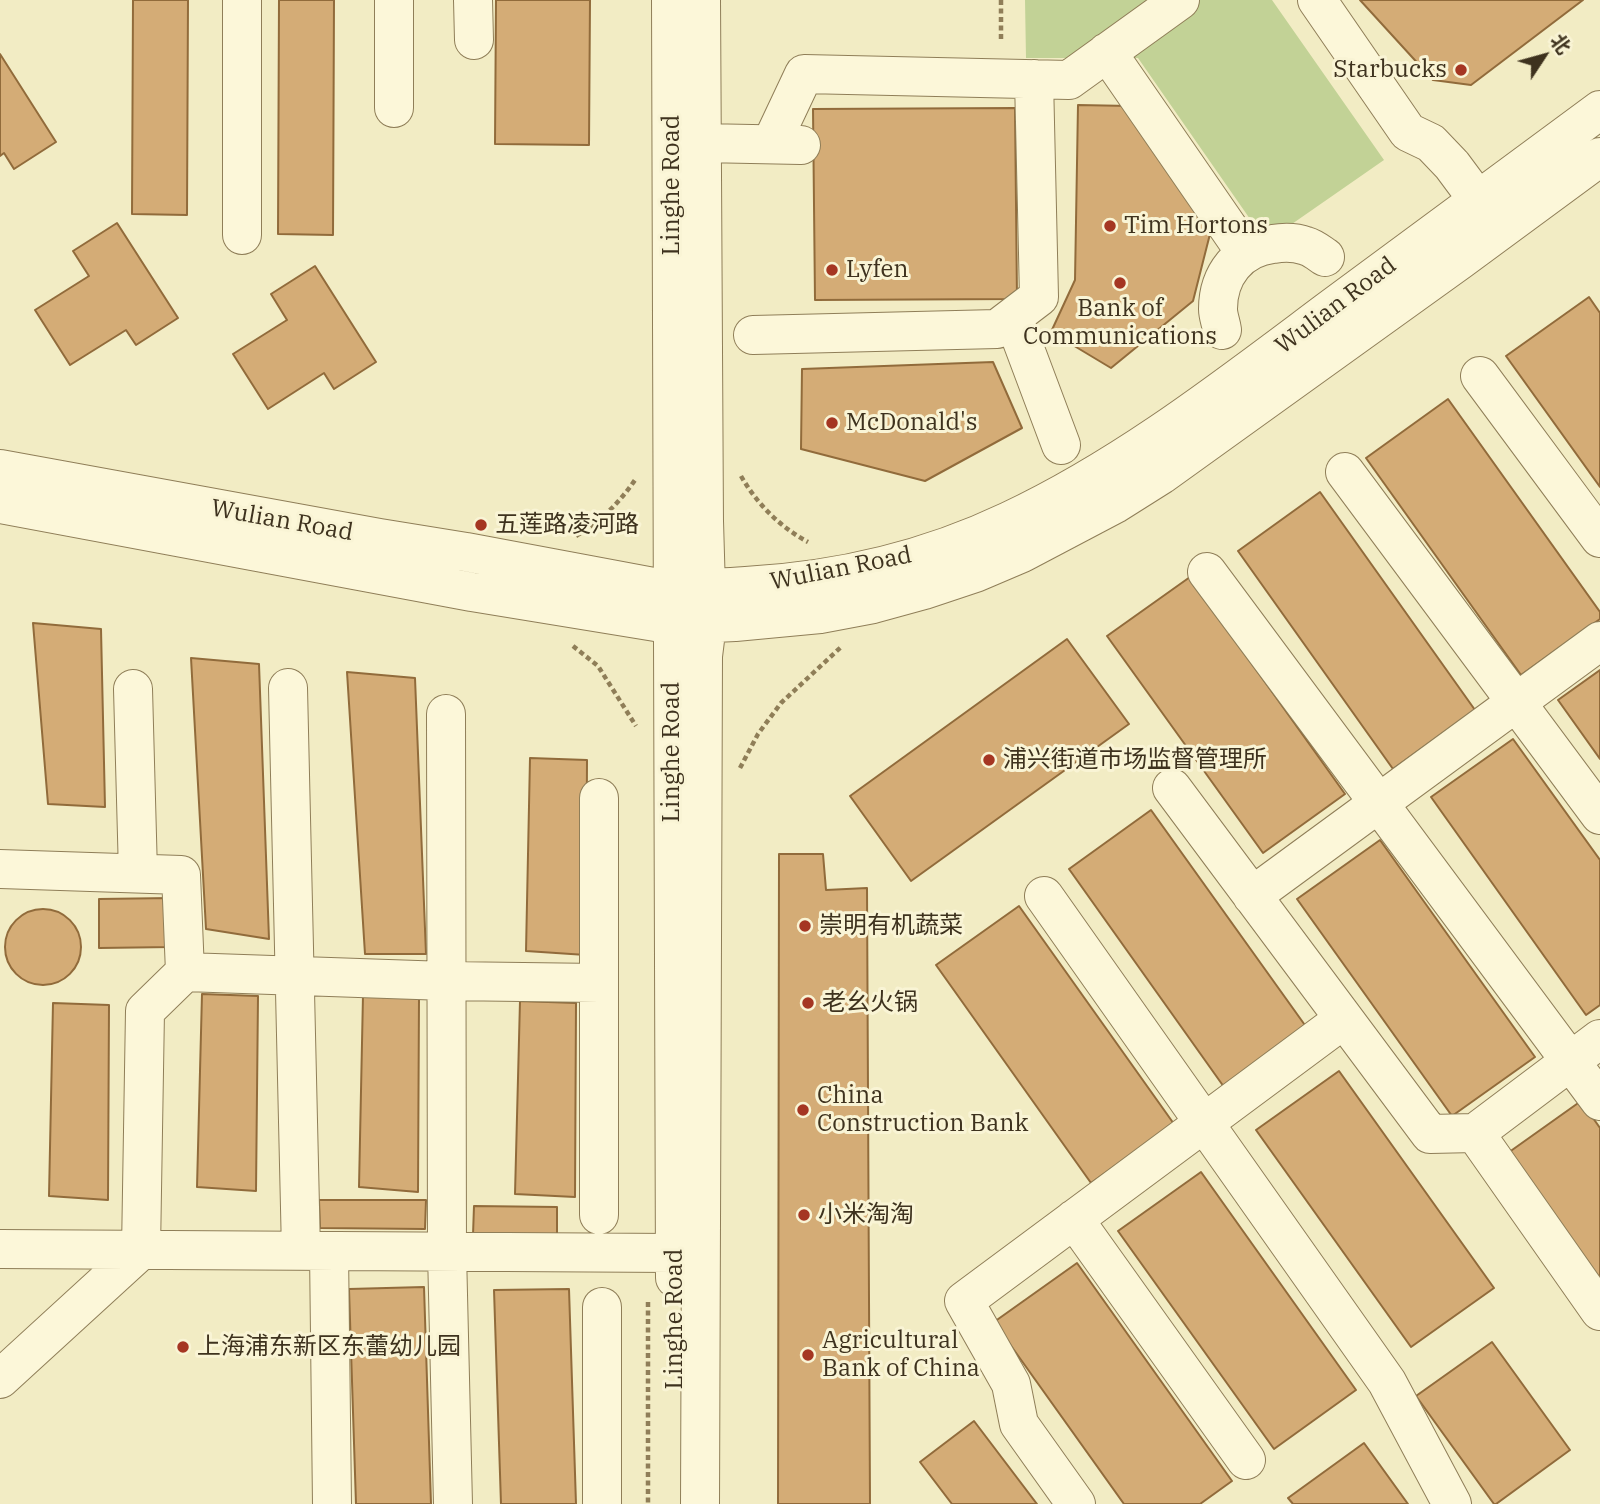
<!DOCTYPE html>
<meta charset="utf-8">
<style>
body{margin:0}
#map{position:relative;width:1600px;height:1504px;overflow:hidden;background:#f2ecc4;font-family:"IBM Plex Serif","Noto Sans SC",serif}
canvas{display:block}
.north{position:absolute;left:1509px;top:21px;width:70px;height:70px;-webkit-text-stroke:5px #f9f4d5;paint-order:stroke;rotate:54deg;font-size:19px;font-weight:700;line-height:28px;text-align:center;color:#3e321e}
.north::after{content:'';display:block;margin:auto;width:24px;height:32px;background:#3e321e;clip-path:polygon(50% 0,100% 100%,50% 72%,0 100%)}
</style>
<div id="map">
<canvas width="1600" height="1504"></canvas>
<div class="north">北</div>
</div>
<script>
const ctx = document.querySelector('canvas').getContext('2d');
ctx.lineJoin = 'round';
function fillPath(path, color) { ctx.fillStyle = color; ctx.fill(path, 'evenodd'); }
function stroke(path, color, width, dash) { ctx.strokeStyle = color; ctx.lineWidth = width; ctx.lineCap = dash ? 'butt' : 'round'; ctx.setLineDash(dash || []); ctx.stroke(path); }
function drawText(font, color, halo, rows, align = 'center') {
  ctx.font = font + ' "IBM Plex Serif","Noto Sans SC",serif'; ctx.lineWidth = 6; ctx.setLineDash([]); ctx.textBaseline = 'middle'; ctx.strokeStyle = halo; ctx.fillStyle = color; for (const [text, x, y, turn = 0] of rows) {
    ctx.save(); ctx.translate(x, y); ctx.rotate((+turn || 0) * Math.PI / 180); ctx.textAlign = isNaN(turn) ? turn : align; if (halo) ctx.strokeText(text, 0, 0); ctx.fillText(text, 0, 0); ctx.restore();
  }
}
const green = new Path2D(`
 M 1025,0 L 1272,0 L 1384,160 L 1266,242 L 1138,58 L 1026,58 Z`);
const building = new Path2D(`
 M 133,0 L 188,0 L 187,215 L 132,214 Z
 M 279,0 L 334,0 L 333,235 L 278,234 Z
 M 496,0 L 590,0 L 589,145 L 495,144 Z
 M 1360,0 L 1583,0 L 1471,85 L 1433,80 Z
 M 0,54 L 56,142 L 14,169 L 4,153 L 0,156 Z
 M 1078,105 L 1130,106 L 1210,234 L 1193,301 L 1111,368 L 1051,332 L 1075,280 Z
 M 1015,108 L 1017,299 L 815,300 L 813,109 Z
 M 117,223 L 178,318 L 136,345 L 126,330 L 70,365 L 35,310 L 89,276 L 73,251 Z
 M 315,266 L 376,362 L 334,389 L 324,373 L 268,409 L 233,354 L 287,320 L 271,294 Z
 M 1589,297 L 1600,313 L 1600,487 L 1506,356 Z
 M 993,362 L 1022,428 L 925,481 L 801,449 L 802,369 Z
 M 1448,399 L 1600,612 L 1600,619 L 1521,675 L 1366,458 Z
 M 1320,492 L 1475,710 L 1393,769 L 1238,551 Z
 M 1190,577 L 1345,794 L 1263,853 L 1107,636 Z
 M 33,623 L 101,629 L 105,807 L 48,804 Z
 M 1067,639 L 1129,724 L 911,881 L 850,796 Z
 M 191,658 L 259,664 L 269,939 L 206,929 Z
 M 1600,670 L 1600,759 L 1558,700 Z
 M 347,672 L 415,678 L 426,954 L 365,954 Z
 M 1513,739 L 1600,860 L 1600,1005 L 1586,1015 L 1431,797 Z
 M 530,758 L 587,760 L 586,955 L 526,951 Z
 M 1151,810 L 1307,1028 L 1224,1087 L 1069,869 Z
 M 1380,840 L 1535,1057 L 1452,1116 L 1297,899 Z
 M 779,854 L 823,854 L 826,890 L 867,888 L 870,1504 L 778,1504 Z
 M 172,898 L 172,947 L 99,948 L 99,899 Z
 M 1019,906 L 1174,1124 L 1091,1183 L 936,965 Z
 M5 947a38 38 0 1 1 76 0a38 38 0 1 1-76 0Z
 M 202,994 L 258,996 L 256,1191 L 197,1187 Z
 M 363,995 L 419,997 L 418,1192 L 359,1187 Z
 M 520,1001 L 576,1003 L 575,1197 L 515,1194 Z
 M 53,1003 L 109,1005 L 108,1200 L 49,1196 Z
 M 1339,1071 L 1494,1288 L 1411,1347 L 1256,1130 Z
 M 1581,1101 L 1600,1128 L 1600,1302 L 1498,1160 Z
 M 1201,1172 L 1356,1390 L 1274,1449 L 1118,1231 Z
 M 319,1200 L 426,1200 L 425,1229 L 320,1228 Z
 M 474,1206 L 557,1207 L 557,1237 L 473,1235 Z
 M 1077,1263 L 1232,1481 L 1200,1504 L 1124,1504 L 994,1322 Z
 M 424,1287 L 431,1504 L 356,1504 L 349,1289 Z
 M 569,1289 L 576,1504 L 501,1504 L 494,1290 Z
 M 1492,1342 L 1570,1450 L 1496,1504 L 1494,1504 L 1416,1396 Z
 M 974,1421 L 1037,1504 L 952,1504 L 920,1462 Z
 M 1364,1443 L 1408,1504 L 1293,1504 L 1288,1498 Z`);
const path = new Path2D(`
 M 1001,0 L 1001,42
 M 741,476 C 757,504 780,527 808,542
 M 576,536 C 600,522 619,503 635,480
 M 573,646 L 598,666 L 636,726
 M 740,768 L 758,734 L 781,703 L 841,647
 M 648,1302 L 648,1504`);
const minor = new Path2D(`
 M 473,0 L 474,40
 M 671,0 L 675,1278
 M 1317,0 L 1408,132 L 1431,143 L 1452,165 L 1478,200
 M 1107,52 L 1245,252
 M 394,108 L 394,0
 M 702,143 L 801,145
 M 771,144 L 804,74 L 1069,80 L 1180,0
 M 242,235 L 242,0
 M 1013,317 L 1061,445
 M 1222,330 C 1221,323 1218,316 1218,309 C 1218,275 1239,248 1273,244 C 1284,242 1295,242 1306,246 C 1313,248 1319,253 1325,257
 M 753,335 L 997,329 L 1039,297 L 1034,79
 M 1480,376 L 1600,538
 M 0,469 L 379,538 L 466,552 L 653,587 C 684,590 715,588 746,586 C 836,581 927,560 1009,521 C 1126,466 1229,385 1332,308 C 1421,242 1510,176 1600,110
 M 1345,472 L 1600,815
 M 0,504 L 472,592 L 674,625 L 735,622 L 820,614 L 873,604 L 924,590 L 975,573 L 1022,553 L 1115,504 L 1161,475 L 1460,260 L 1600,157
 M 1207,572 L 1600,1101
 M 288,688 L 301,1251
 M 133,689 L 138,873
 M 446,714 L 447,1252 L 453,1504
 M 1172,788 L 1430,1134 L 1475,1133 L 1600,1039
 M 0,869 L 181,875 L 185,972 L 446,981 L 599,983
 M 1044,896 L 1387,1382 L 1452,1504
 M 1252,896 L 1600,641
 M 1475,1133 L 1600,1311
 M 599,1215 L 599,798
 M 1074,1219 L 1246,1460
 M 0,1249 L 674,1253
 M 329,1251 L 332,1504
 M 0,1379 L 141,1250 L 145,1011 L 185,972
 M 602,1504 L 602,1307
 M 700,1504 L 703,656 L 707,624 L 704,521 L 701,0
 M 1076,1504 L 1019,1424 L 1011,1384 L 964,1301 L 1344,1019`);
const markers = [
 [1461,70,7,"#a53622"],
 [1110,226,7,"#a53622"],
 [832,270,7,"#a53622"],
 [1120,283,7,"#a53622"],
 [832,423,7,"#a53622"],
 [481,525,7,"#a53622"],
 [989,760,7,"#a53622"],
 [805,926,7,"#a53622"],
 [808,1003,7,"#a53622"],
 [803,1110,7,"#a53622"],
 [804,1215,7,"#a53622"],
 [183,1347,7,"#a53622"],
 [808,1355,7,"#a53622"]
];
const poiNames = [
 ["Starbucks",1447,70,"right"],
 ["Tim Hortons",1124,226],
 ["Lyfen",846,270],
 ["Bank of",1120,309,"center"],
 ["Communications",1120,337,"center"],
 ["McDonald's",846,423],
 ["五莲路凌河路",495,525],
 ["浦兴街道市场监督管理所",1003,760],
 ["崇明有机蔬菜",819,926],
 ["老幺火锅",822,1003],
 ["China",817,1096],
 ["Construction Bank",817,1124],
 ["小米淘淘",818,1215],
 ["Agricultural",822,1341],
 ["Bank of China",822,1369],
 ["上海浦东新区东蕾幼儿园",197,1347]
];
const streetNames = [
 ["Linghe Road",672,185,-90],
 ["Wulian Road",1336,306,-37],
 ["Wulian Road",282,521,10],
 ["Wulian Road",841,569,-11],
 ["Linghe Road",672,752,-90],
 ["Linghe Road",675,1319,-90]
];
fillPath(green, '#c2d296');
fillPath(building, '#d4ac76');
stroke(building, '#916b3b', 2);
stroke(minor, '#8f7e58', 40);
stroke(path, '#8f7e58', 4.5, [5, 3.5]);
stroke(minor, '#fcf7d9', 38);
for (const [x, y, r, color] of markers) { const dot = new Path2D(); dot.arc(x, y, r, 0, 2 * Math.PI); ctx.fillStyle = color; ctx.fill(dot); stroke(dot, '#f9f4d5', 2.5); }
drawText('24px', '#3e321e', '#f9f4d5', poiNames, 'left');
drawText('24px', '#3e321e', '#f9f4d5', streetNames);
</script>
